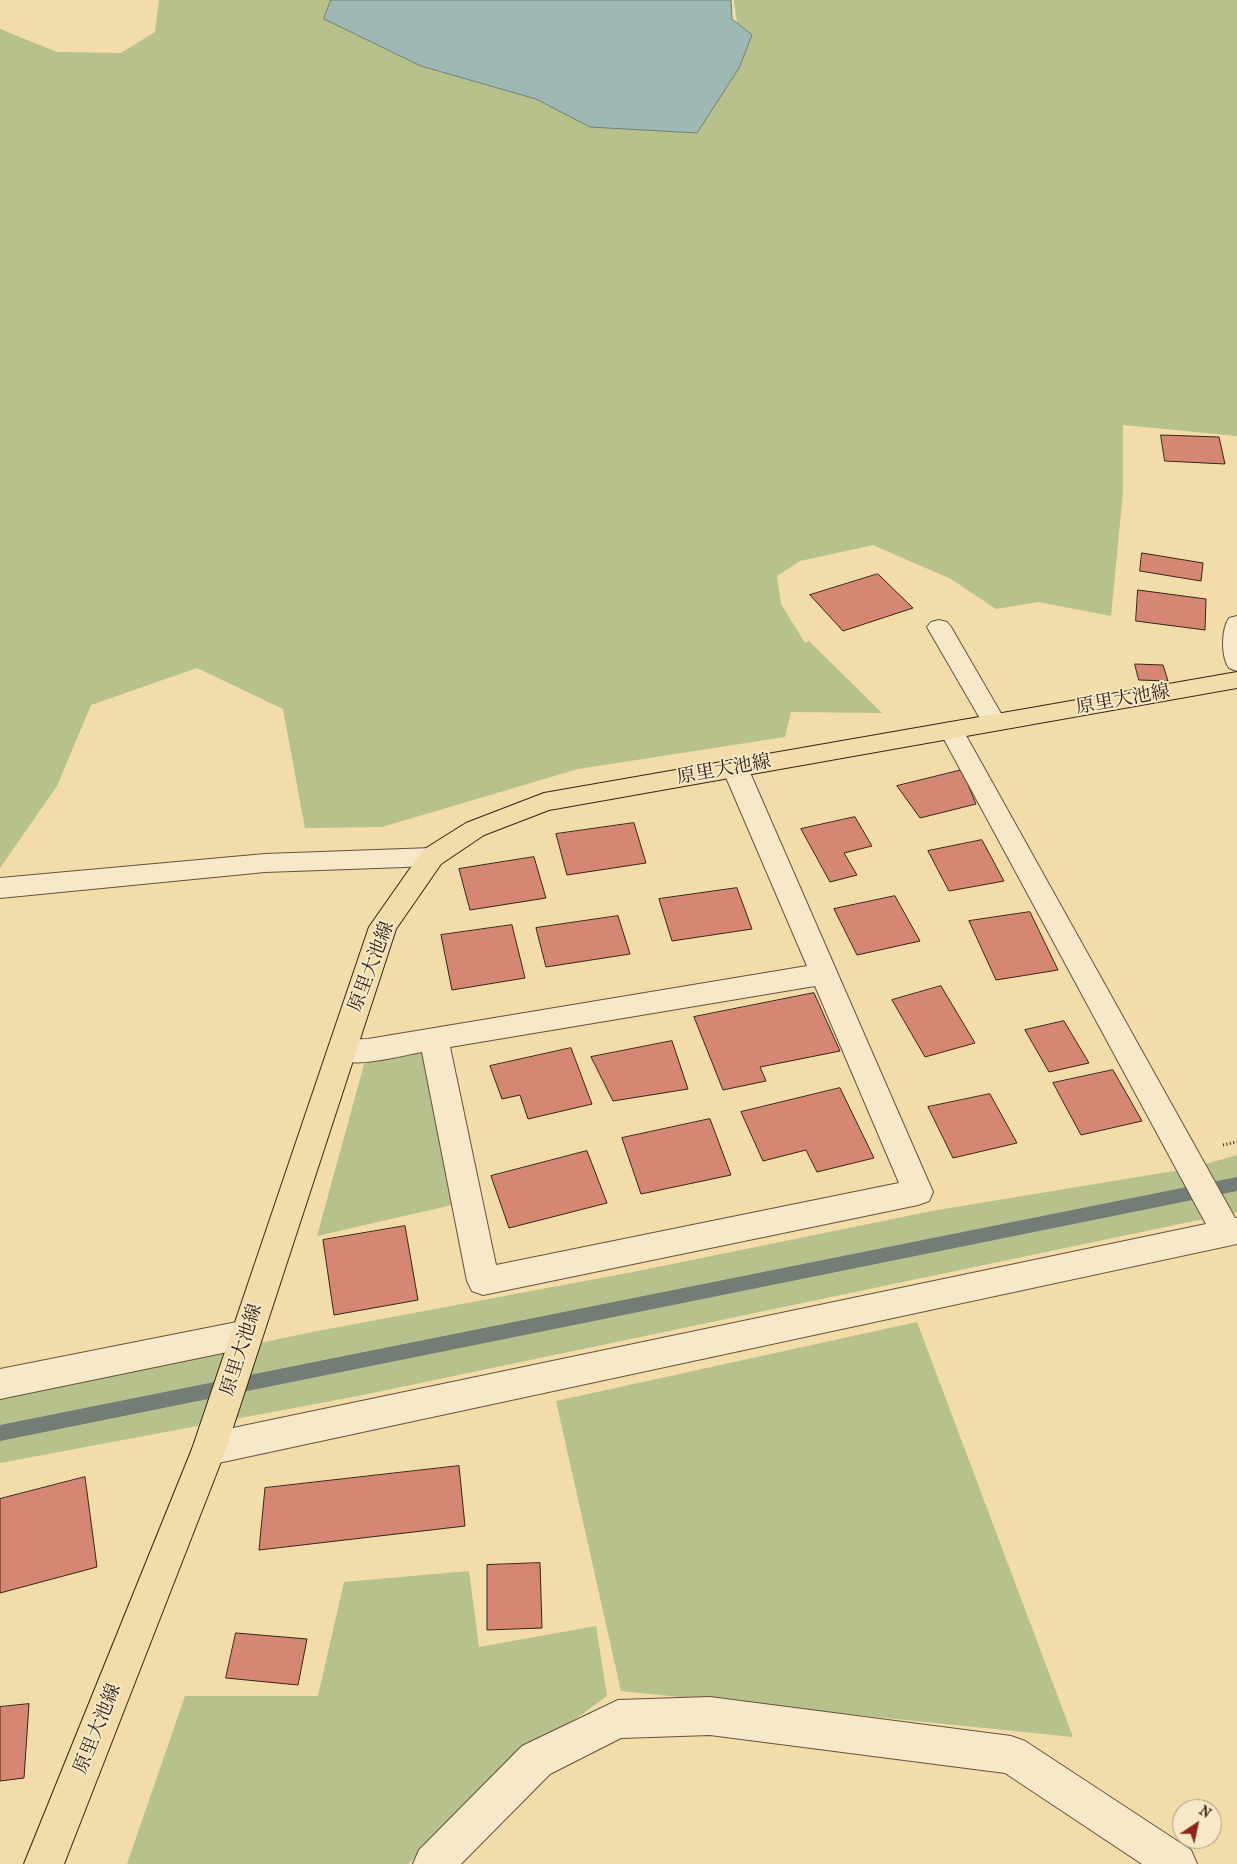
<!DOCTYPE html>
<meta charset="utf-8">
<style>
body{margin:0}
#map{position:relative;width:1237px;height:1864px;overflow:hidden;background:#f1dcaa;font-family:"IM FELL French Canon",serif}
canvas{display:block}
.north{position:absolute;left:1172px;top:1799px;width:50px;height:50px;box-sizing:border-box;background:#f6e8c8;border:1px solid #a99a82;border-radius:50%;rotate:34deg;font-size:14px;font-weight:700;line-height:20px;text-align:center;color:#362418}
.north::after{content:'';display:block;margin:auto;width:18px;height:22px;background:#8f2418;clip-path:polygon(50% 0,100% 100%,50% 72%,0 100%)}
</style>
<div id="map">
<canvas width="1237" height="1864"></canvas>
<div class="north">N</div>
</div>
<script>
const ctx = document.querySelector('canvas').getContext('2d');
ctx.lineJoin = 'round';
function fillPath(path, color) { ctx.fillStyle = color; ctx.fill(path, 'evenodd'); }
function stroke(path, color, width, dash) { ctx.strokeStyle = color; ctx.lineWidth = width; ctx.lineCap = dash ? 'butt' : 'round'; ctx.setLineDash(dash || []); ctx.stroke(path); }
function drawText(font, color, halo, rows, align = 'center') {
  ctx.font = font + ' "IM FELL French Canon","Noto Serif JP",serif'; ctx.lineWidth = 4; ctx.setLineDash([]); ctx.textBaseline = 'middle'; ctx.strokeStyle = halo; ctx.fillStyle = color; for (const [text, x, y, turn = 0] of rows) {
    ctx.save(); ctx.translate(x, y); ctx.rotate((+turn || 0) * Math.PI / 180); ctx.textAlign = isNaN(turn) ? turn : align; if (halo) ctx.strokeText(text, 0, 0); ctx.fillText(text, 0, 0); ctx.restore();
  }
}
const green = new Path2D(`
 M 159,0 L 331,0 L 324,18 L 421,66 L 536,99 L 590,127 L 752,35 L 737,23 L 734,0 L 1237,0 L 1237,436 L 1123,425 L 1123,492 L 1111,616 L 1038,602 L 996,609 L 951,579 L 873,545 L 800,561 L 777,576 L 781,604 L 805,643 L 809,641 L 882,713 L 791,712 L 785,737 L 578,769 L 382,827 L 305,828 L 283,709 L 197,668 L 91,705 L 57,786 L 0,868 L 0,29 L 57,52 L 121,53 L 155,32 Z
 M 434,1038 L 465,1202 L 317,1236 L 368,1050 Z
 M 1237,1155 L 1237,1212 L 363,1395 L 0,1463 L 0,1398 L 312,1332 L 633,1272 L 932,1211 L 1192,1168 Z
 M 917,1322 L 1073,1737 L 621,1691 L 556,1401 Z
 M 469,1571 L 479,1647 L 596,1626 L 607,1696 L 522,1758 L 408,1864 L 127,1864 L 185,1696 L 318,1696 L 344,1582 Z`);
const water = new Path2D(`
 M 331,0 L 731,0 L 732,19 L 752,35 L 739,68 L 697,133 L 590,127 L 536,99 L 421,66 L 324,19 Z`);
const stream = new Path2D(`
 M 1237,1177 L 1237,1191 L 0,1441 L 0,1425 Z`);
const building = new Path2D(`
 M 1161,435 L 1219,437 L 1225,464 L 1165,461 Z
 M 1142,553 L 1203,563 L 1201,581 L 1140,571 Z
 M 878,574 L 913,608 L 843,631 L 810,595 Z
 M 1138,590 L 1206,599 L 1205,630 L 1136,621 Z
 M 1135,664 L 1163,665 L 1168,681 L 1139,680 Z
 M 962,770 L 976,804 L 920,818 L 897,786 Z
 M 855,817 L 872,846 L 844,853 L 857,875 L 830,882 L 801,829 Z
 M 634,823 L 646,863 L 567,875 L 556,834 Z
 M 982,840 L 1004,881 L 949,891 L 928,851 Z
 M 534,857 L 546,898 L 470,910 L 459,869 Z
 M 737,888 L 752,929 L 672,941 L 659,899 Z
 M 895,896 L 920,941 L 857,955 L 834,909 Z
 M 1030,912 L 1058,970 L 996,980 L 969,921 Z
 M 618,916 L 630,954 L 546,967 L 536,928 Z
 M 512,925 L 525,978 L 452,990 L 441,935 Z
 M 941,986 L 975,1043 L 925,1057 L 892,1000 Z
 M 814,993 L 840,1051 L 760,1067 L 766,1081 L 723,1090 L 694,1017 Z
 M 1064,1021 L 1089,1063 L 1049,1072 L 1025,1030 Z
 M 672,1041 L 688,1089 L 613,1101 L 591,1057 Z
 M 571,1048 L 592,1104 L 528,1119 L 520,1095 L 502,1099 L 490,1066 Z
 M 1113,1070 L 1142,1121 L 1081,1135 L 1053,1083 Z
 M 840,1088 L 874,1158 L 817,1172 L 806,1150 L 763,1161 L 741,1112 Z
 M 990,1094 L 1017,1143 L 953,1158 L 928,1107 Z
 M 710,1119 L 731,1175 L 641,1194 L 622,1138 Z
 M 587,1151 L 607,1203 L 509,1228 L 491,1176 Z
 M 405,1226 L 418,1300 L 334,1315 L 323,1240 Z
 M 459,1466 L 465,1526 L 259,1550 L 265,1488 Z
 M 85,1477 L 97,1567 L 0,1593 L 0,1499 Z
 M 540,1563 L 542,1628 L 487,1630 L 487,1565 Z
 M 236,1633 L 307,1639 L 298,1685 L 226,1678 Z
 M 29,1704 L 24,1778 L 0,1781 L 0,1707 Z`);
const path = new Path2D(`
 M 1223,1145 L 1237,1142`);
const minor = new Path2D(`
 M 1237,616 L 1237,671 L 1229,668 C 1221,657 1221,630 1229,618 Z
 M 939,620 L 947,622 L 951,627 L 1006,722 L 1003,728 L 994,730 L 985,728 L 982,722 L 927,627 L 931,622 Z
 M 951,722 L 960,724 L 963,730 L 1235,1218 L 1237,1218 L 1237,1244 L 209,1465 L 197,1460 L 192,1449 L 197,1438 L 209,1433 L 1206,1224 L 939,730 L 942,724 Z
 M 735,759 L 744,762 L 748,768 L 933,1192 L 929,1201 L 918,1205 L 483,1295 L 472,1291 L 467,1281 L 422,1052 C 394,1057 360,1068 332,1059 L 327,1051 L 332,1043 L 342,1040 L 368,1039 L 807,966 L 722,768 L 726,762 ZM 815,986 L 899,1183 L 496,1265 L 450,1047 Z
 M 432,848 L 441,850 L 445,857 L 441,864 L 432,866 L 265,872 L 0,898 L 0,878 L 265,854 Z
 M 247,1320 L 259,1324 L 263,1334 L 259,1344 L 247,1348 L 0,1399 L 0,1369 Z
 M 710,1697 L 1011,1736 L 1025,1741 L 1191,1850 L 1197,1864 L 1142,1864 L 1005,1773 L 710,1735 L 621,1738 L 550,1774 L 461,1864 L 413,1864 L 419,1850 L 522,1746 L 618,1700 Z`);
const major = new Path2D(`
 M 1237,672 L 1237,688 L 549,810 L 484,835 L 441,864 L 396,929 L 226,1449 L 64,1864 L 24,1864 L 192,1449 L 369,927 L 423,850 L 466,823 L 544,793 Z`);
const streetNames = [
 ["原里大池線",1123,700,-10],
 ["原里大池線",724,770,-10],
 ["原里大池線",372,967,-69],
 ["原里大池線",242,1350,-72],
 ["原里大池線",98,1729,-68]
];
fillPath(green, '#b6c18b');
fillPath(water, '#9eb9b3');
stroke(water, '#747d75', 1);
fillPath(stream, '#747d75');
fillPath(building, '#d68774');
stroke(building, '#362418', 1);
stroke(minor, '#65523c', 2);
stroke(major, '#362418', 2);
stroke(path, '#362418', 3, [1, 2.5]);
fillPath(minor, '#f6e8c8');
fillPath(major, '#f1dcaa');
drawText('19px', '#362418', '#f6e8c8', streetNames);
</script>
